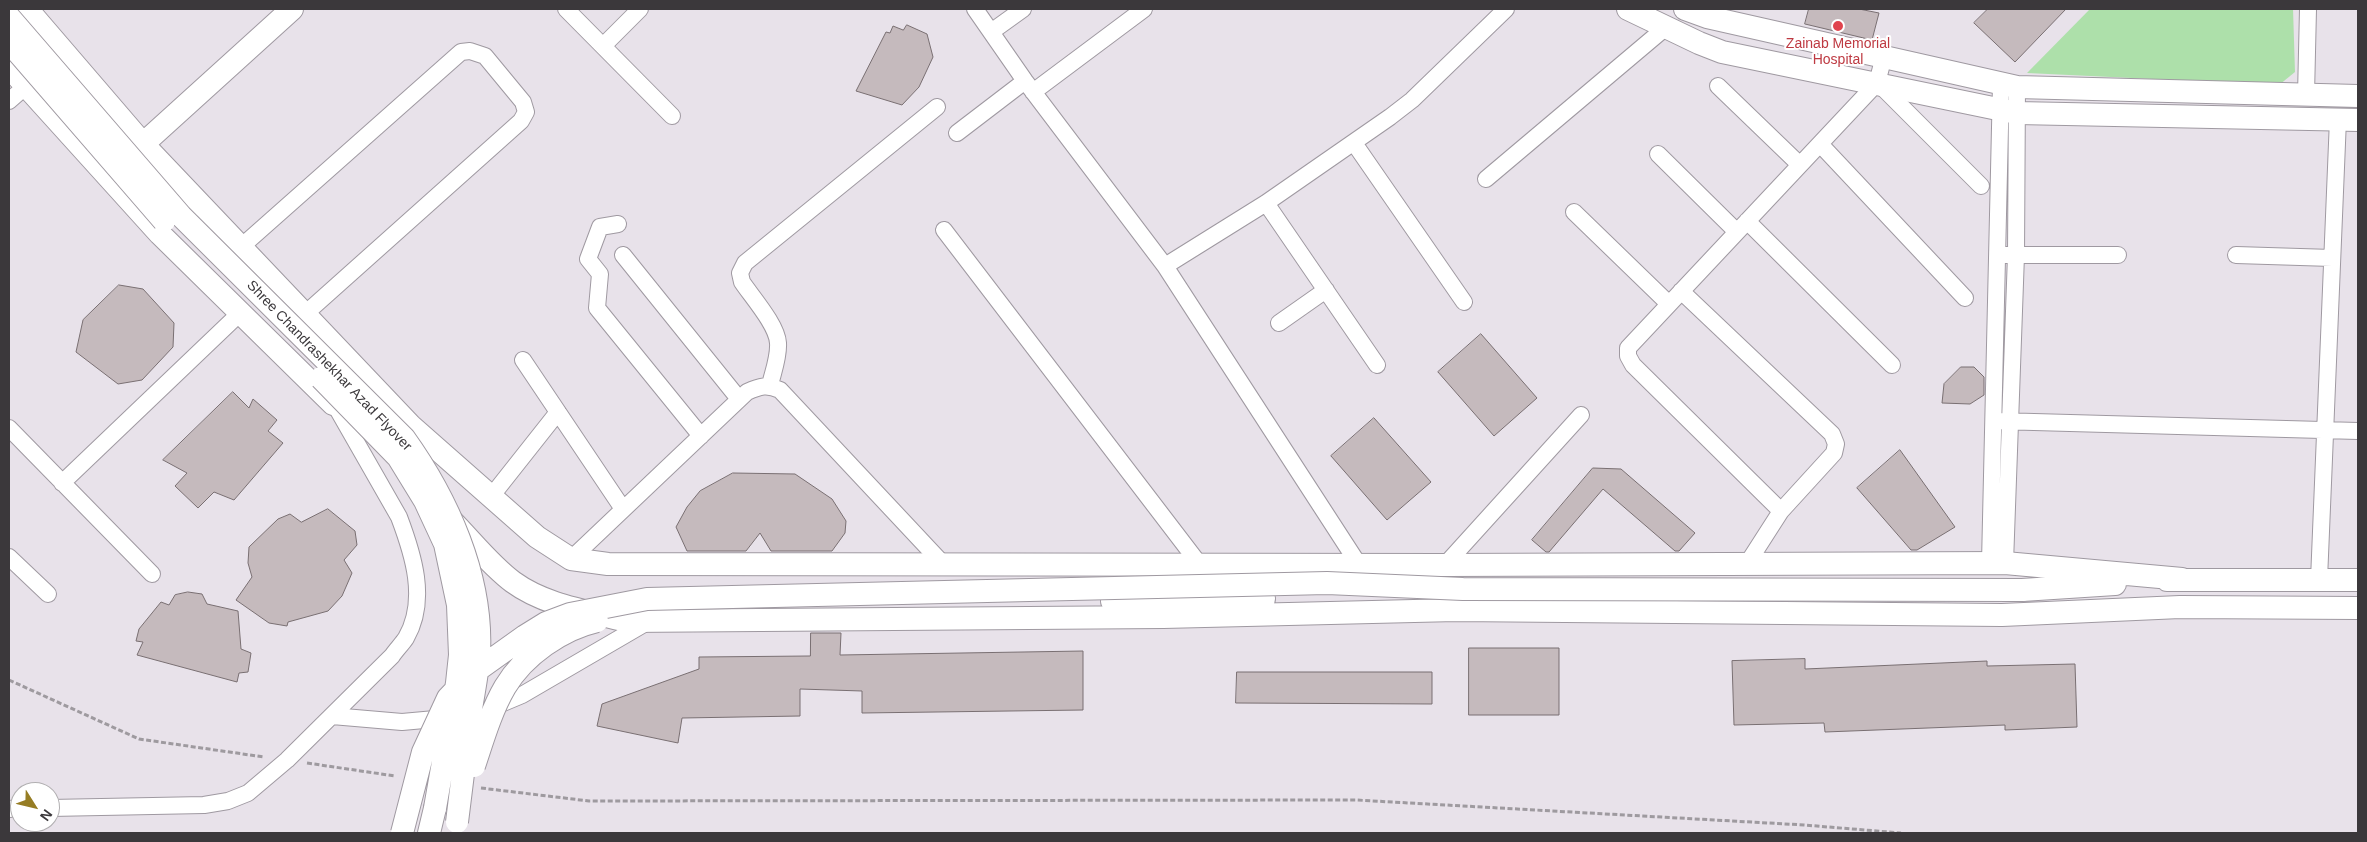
<!DOCTYPE html>
<style>
body{margin:0}
#map{position:relative;width:2367px;height:842px;overflow:hidden;background:#e8e2ea;font-family:Arial,sans-serif}
canvas{display:block}
.frame{position:absolute;inset:0;border:10px solid #3b383b;pointer-events:none}
.north{position:absolute;left:10px;top:782px;width:50px;height:50px;box-sizing:border-box;background:#fff;border:1px solid #b1afb1;border-radius:50%;rotate:126deg;font-size:14px;font-weight:700;line-height:20px;text-align:center;color:#3b383b}
.north::after{content:'';display:block;margin:auto;width:18px;height:22px;background:#967d24;clip-path:polygon(50% 0,100% 100%,50% 72%,0 100%)}
</style>
<div id="map">
<canvas width="2367" height="842"></canvas>
<div class="frame"></div>
<div class="north">N</div>
</div>
<script>
const ctx = document.querySelector('canvas').getContext('2d');
ctx.lineJoin = 'round';
function fillPath(path, color) { ctx.fillStyle = color; ctx.fill(path, 'evenodd'); }
function stroke(path, color, width, dash) { ctx.strokeStyle = color; ctx.lineWidth = width; ctx.lineCap = dash ? 'butt' : 'round'; ctx.setLineDash(dash || []); ctx.stroke(path); }
function drawText(font, color, halo, rows, align = 'center') {
  ctx.font = font + ' Arial,sans-serif'; ctx.lineWidth = 4; ctx.setLineDash([]); ctx.textBaseline = 'middle'; ctx.strokeStyle = halo; ctx.fillStyle = color; for (const [text, x, y, turn = 0] of rows) {
    ctx.save(); ctx.translate(x, y); ctx.rotate((+turn || 0) * Math.PI / 180); ctx.textAlign = isNaN(turn) ? turn : align; if (halo) ctx.strokeText(text, 0, 0); ctx.fillText(text, 0, 0); ctx.restore();
  }
}
const green = new Path2D(`
 M 2090,9 L 2293,9 L 2295,72 L 2279,85 L 2027,73 Z`);
const building = new Path2D(`
 M 1809,9 L 1859,9 L 1879,13 L 1872,40 L 1805,24 Z
 M 1988,9 L 2066,9 L 2015,62 L 1974,23 Z
 M 907,25 L 927,34 L 933,57 L 919,87 L 902,105 L 856,91 L 886,32 L 890,33 L 893,26 L 903,30 Z
 M 119,285 L 143,289 L 174,323 L 173,347 L 142,380 L 118,384 L 76,352 L 83,320 Z
 M 1481,334 L 1537,398 L 1494,436 L 1438,372 Z
 M 1961,367 L 1974,367 L 1984,377 L 1984,395 L 1970,404 L 1942,403 L 1944,384 Z
 M 233,392 L 249,408 L 253,399 L 277,420 L 268,431 L 283,443 L 234,500 L 214,492 L 198,508 L 175,486 L 187,473 L 163,460 Z
 M 1374,418 L 1431,482 L 1387,520 L 1331,456 Z
 M 1900,450 L 1955,527 L 1917,550 L 1911,550 L 1857,488 Z
 M 1593,468 L 1621,469 L 1695,533 L 1679,551 L 1675,551 L 1603,489 L 1549,552 L 1546,552 L 1532,540 Z
 M 733,473 L 795,474 L 832,499 L 846,521 L 845,533 L 832,551 L 771,551 L 760,533 L 746,551 L 687,551 L 676,527 L 687,507 L 700,491 Z
 M 328,509 L 355,531 L 357,545 L 344,560 L 352,573 L 342,596 L 328,611 L 288,622 L 287,626 L 269,623 L 236,600 L 252,577 L 248,563 L 249,547 L 278,519 L 290,514 L 301,522 Z
 M 188,592 L 202,594 L 207,604 L 238,611 L 241,649 L 251,653 L 248,672 L 239,673 L 237,682 L 137,655 L 143,642 L 136,641 L 139,629 L 161,602 L 169,605 L 175,595 Z
 M 811,633 L 841,633 L 840,655 L 1083,651 L 1083,710 L 862,713 L 862,691 L 800,689 L 800,716 L 682,718 L 678,743 L 597,726 L 602,704 L 699,669 L 699,657 L 810,656 Z
 M 1469,648 L 1559,648 L 1559,715 L 1469,715 Z
 M 1805,659 L 1805,669 L 1987,661 L 1987,666 L 2075,664 L 2077,727 L 2005,730 L 2005,725 L 1825,732 L 1824,723 L 1734,725 L 1732,661 Z
 M 1237,672 L 1432,672 L 1432,704 L 1236,703 Z`);
const path = new Path2D(`
 M 9,680 L 139,739 L 264,757
 M 307,763 L 395,776
 M 481,788 L 589,801 L 1356,800 L 1804,825 L 1901,833`);
const street = new Path2D(`
 M 566,9 L 672,116
 M 975,9 L 1025,81 L 1165,266 L 1359,565
 M 991,32 L 1023,9
 M 603,46 L 640,9
 M 1879,84 L 1981,186
 M 1718,86 L 1800,165
 M 1033,92 L 1144,9
 M 2306,95 L 2308,9
 M 9,101 L 26,86
 M 957,133 L 1025,81
 M 1354,143 L 1464,302
 M 1820,144 L 1965,298
 M 1658,154 L 1737,232
 M 1486,179 L 1665,28
 M 1266,203 L 1377,365
 M 1574,212 L 1669,304
 M 1747,221 L 1892,365
 M 618,224 L 600,227 L 588,259 L 600,274 L 597,308 L 701,436
 M 944,230 L 1200,565
 M 241,247 L 461,52 L 470,51 L 485,56 L 523,102 L 526,112 L 521,121 L 305,314
 M 623,255 L 739,399
 M 2005,255 L 2118,255
 M 2236,255 L 2332,258
 M 1165,266 L 1266,203 L 1390,117 L 1412,100 L 1506,9
 M 1681,291 L 1832,434 L 1836,444 L 1834,453 L 1781,511
 M 1279,323 L 1326,290
 M 523,360 L 623,509
 M 770,385 C 773,372 779,357 778,343 C 777,325 752,297 742,282 L 740,273 L 745,263 L 937,107
 M 1998,421 L 2358,431
 M 9,428 L 152,574
 M 62,483 L 239,314
 M 490,498 L 558,412
 M 9,557 L 48,594
 M 571,559 L 747,392 C 760,386 767,384 780,390 L 944,565
 M 1990,563 L 2001,84
 M 2005,563 L 2016,255 L 2017,87
 M 1747,564 L 1781,511 L 1633,365 L 1628,356 L 1628,348 L 1877,83 L 1884,56
 M 1445,565 L 1581,415
 M 2319,580 L 2338,119
 M 491,708 L 522,695 L 649,621
 M 332,716 L 402,722 L 446,718
 M 50,808 L 204,805 L 228,801 L 248,793 L 287,760 L 392,656 C 396,650 402,644 406,638 C 428,600 413,554 399,517 L 335,405
 M 9,809 L 20,808`);
const secondary = new Path2D(`
 M 27,9 L 143,144 L 411,426 L 537,537 L 571,559 L 608,564 L 1445,565 L 2005,563 L 2182,579
 M 1628,9 L 1699,43 L 1722,52 L 2017,113 L 2358,120
 M 1685,9 L 1707,17 L 2017,87 L 2358,96
 M 9,67 L 160,234 L 333,404
 M 132,154 L 292,9
 M 450,519 C 471,540 490,565 513,582 C 546,606 588,611 626,621 L 1163,617 L 1456,610 L 2002,615 L 2180,607 L 2358,608
 M 2167,580 L 2358,580
 M 2022,590 L 2115,584
 M 1112,601 L 1264,599
 M 429,833 L 435,808`);
const secondaryBridge = new Path2D(`
 M 9,17 L 181,216 L 404,438 C 447,498 483,576 479,653 C 478,671 474,690 471,709 C 466,747 462,784 457,822
 M 9,42 L 164,221
 M 321,378 L 398,457 L 425,501 L 445,544 L 458,605 L 460,655 L 457,683 L 435,808
 M 474,766 C 483,739 491,711 505,687 C 524,655 562,629 597,621
 M 402,833 L 423,752 L 448,698 L 469,676 L 525,636 L 546,623 L 570,614 L 647,599 L 1327,583 L 1463,589 L 2022,590`);
const markers = [
 [1838,26,6,"#e0444e"]
];
const healthNames = [
 ["Zainab Memorial",1838,44],
 ["Hospital",1838,60]
];
const streetNames = [
 ["Shree Chandrashekhar Azad Flyover",329,366,46]
];
fillPath(green, '#ade0aa');
fillPath(building, '#c5babd');
stroke(building, '#796f72', 1);
stroke(street, '#9f99a1', 18);
stroke(secondary, '#9f99a1', 24);
stroke(path, '#9e9a9f', 3, [5, 2.5]);
stroke(street, '#fff', 16);
stroke(secondary, '#fff', 22);
stroke(secondaryBridge, '#9f99a1', 24, []);
stroke(secondaryBridge, '#fff', 22);
for (const [x, y, r, color] of markers) { const dot = new Path2D(); dot.arc(x, y, r, 0, 2 * Math.PI); ctx.fillStyle = color; ctx.fill(dot); stroke(dot, '#fff', 2); }
drawText('14px', '#be3a42', '#fff', healthNames);
drawText('14px', '#3b383b', '#fff', streetNames);
</script>
